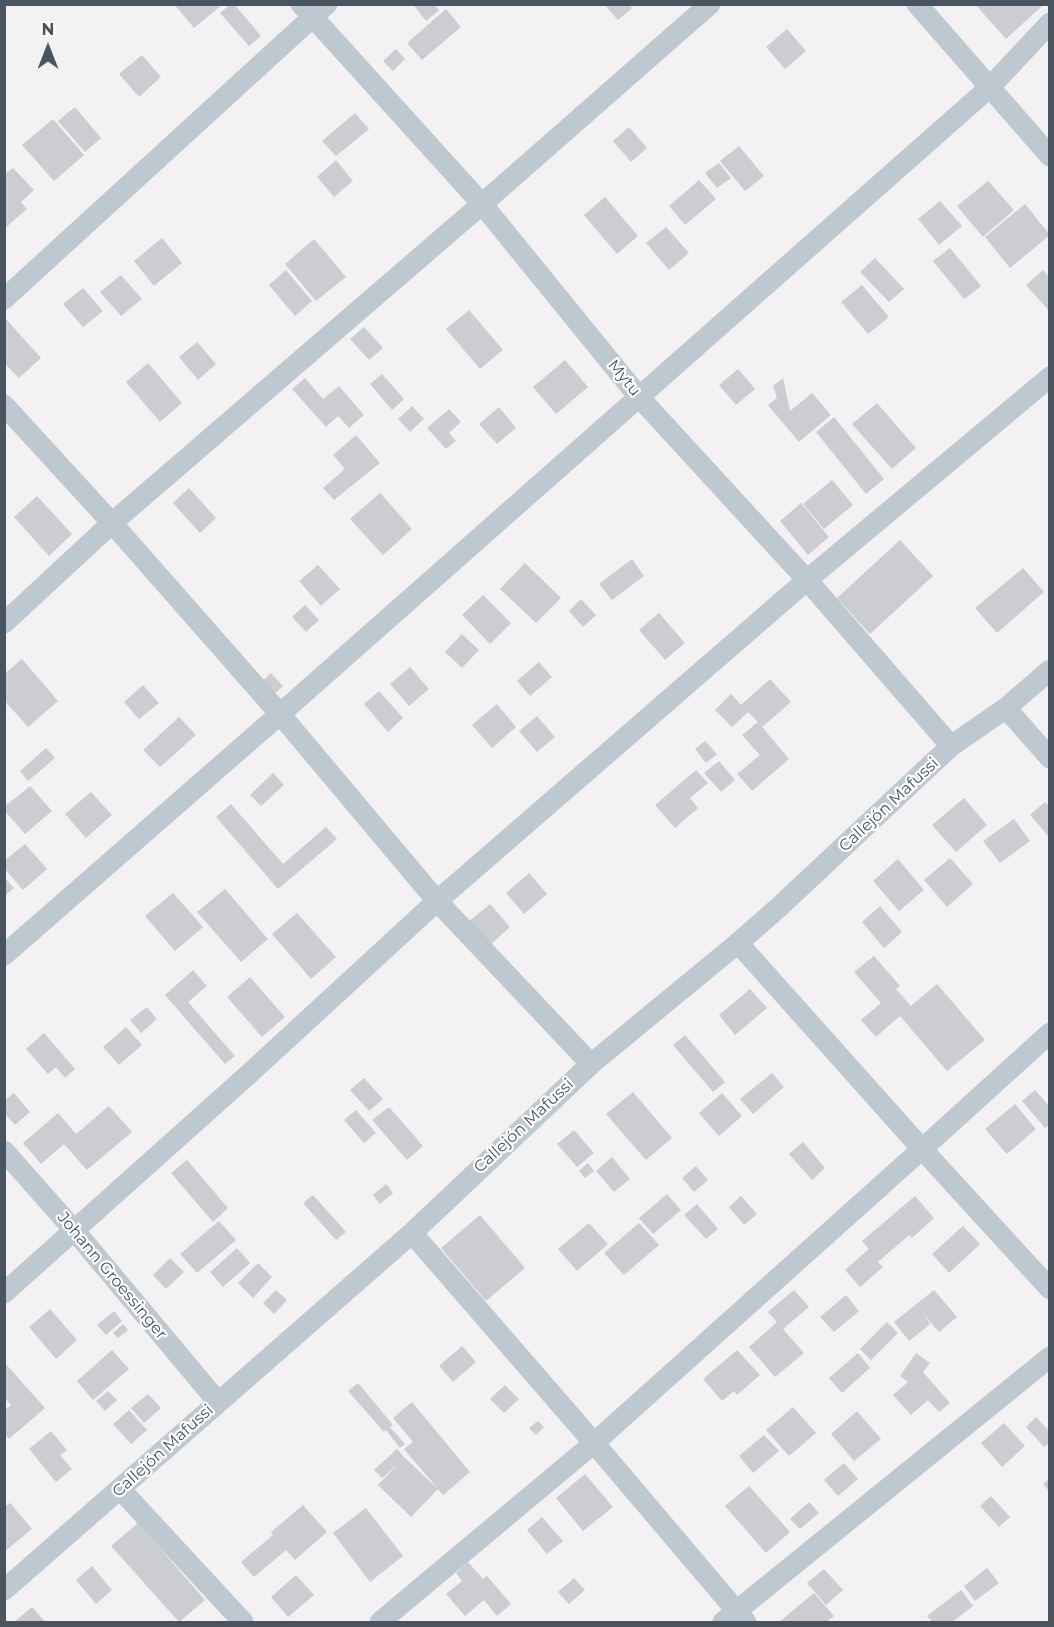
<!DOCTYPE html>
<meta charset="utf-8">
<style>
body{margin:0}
#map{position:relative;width:1054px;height:1627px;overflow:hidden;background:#f3f1f1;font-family:Montserrat,sans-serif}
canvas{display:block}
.frame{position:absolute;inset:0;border:6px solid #48545f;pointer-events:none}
.north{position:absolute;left:18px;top:18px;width:60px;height:60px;-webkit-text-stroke:4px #fff;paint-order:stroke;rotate:0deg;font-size:16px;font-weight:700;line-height:24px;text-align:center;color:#48545f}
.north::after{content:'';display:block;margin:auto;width:21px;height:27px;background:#48545f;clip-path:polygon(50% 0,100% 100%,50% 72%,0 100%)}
</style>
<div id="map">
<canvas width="1054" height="1627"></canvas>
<div class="frame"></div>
<div class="north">N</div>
</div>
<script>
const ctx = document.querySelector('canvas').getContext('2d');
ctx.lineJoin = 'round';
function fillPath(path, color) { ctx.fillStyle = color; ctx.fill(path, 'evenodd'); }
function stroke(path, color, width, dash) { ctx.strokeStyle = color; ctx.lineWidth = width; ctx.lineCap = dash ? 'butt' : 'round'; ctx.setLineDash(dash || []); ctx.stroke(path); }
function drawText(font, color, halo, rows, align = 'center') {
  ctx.font = font + ' Montserrat,sans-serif'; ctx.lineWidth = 4.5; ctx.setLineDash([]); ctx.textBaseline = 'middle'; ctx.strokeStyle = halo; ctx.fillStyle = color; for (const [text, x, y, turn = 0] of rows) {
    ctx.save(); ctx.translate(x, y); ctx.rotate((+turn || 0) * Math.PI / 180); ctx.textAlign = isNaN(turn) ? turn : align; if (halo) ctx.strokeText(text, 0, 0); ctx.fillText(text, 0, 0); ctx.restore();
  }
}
const building = new Path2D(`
 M 174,4 L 223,4 L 194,28 Z
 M 231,4 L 234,4 L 261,36 L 249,46 L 220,13 Z
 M 413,4 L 434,4 L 439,10 L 426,21 Z
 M 604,4 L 629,4 L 632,8 L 618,20 Z
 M 975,4 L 1040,4 L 1042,6 L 1006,39 Z
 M 446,9 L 461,27 L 422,60 L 407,43 Z
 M 787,29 L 806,51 L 785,69 L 766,47 Z
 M 396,49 L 405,59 L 393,71 L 383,61 Z
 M 142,55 L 161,77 L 139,97 L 119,74 Z
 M 75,107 L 101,138 L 85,152 L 58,121 Z
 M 355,113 L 369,129 L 336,156 L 322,141 Z
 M 53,119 L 84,155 L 54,181 L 22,145 Z
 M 629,127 L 647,148 L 631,162 L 613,141 Z
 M 739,146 L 764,176 L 745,191 L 720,161 Z
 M 336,160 L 353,181 L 334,197 L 317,177 Z
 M 719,163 L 731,178 L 717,188 L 705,173 Z
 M 13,168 L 34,190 L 21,202 L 27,209 L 4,229 L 4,175 Z
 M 699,180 L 716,199 L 685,225 L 669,206 Z
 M 988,181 L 1014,210 L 983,237 L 957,206 Z
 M 605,197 L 638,236 L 617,254 L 584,215 Z
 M 940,201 L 962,226 L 939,245 L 918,219 Z
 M 1025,204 L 1050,235 L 1010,268 L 985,237 Z
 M 666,227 L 689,253 L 669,270 L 646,243 Z
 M 162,238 L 182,263 L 154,286 L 134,261 Z
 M 314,239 L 346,277 L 316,301 L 285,264 Z
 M 950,248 L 981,286 L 964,299 L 933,261 Z
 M 875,258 L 904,289 L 889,302 L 860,272 Z
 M 286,270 L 312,301 L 295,316 L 269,285 Z
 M 1043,270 L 1050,278 L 1050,312 L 1026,285 Z
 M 121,275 L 142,299 L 121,316 L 100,292 Z
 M 862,285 L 889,317 L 868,334 L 841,302 Z
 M 83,288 L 103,311 L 83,327 L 63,304 Z
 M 469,310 L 503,350 L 480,369 L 446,329 Z
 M 6,319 L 41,358 L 19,378 L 4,363 Z
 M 364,327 L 383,348 L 369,360 L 350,339 Z
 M 197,342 L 216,364 L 198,380 L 179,357 Z
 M 565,360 L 588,387 L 556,414 L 533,387 Z
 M 148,363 L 182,403 L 160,422 L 126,382 Z
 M 738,369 L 755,389 L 736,405 L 719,385 Z
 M 382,374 L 404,399 L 392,410 L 370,384 Z
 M 305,378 L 323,399 L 339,386 L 364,415 L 349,428 L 338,416 L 326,427 L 292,389 Z
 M 783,378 L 790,411 L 812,393 L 831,415 L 799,442 L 768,405 L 777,398 L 773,386 Z
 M 877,403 L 916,448 L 892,469 L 852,424 Z
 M 412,406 L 424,419 L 410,432 L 398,419 Z
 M 499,407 L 516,428 L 497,444 L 479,424 Z
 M 449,409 L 461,422 L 449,433 L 456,441 L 446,449 L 427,428 Z
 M 834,417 L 884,479 L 866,494 L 816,432 Z
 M 356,435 L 380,463 L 334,500 L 323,488 L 345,469 L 333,455 Z
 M 832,480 L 853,505 L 824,529 L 803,504 Z
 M 189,488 L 216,518 L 200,533 L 173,503 Z
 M 380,493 L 412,529 L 383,555 L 350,519 Z
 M 37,496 L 72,534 L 49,556 L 14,517 Z
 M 801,503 L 829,537 L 808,555 L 780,521 Z
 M 900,540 L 933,576 L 870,634 L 837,598 Z
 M 632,559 L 644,576 L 612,600 L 599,584 Z
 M 525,563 L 561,598 L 536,623 L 500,589 Z
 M 318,565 L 340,589 L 321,606 L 299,581 Z
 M 1023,568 L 1044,592 L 997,633 L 975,608 Z
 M 483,595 L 511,623 L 490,644 L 462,615 Z
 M 581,599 L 596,615 L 583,627 L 569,611 Z
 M 305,605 L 319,620 L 306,632 L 292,617 Z
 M 659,613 L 685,643 L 665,660 L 639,630 Z
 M 462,634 L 479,650 L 462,668 L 445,652 Z
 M 22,659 L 58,701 L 28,727 L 4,700 L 4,674 Z
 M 539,662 L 552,677 L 530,696 L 517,681 Z
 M 410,667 L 429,689 L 409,706 L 390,684 Z
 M 271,673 L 283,686 L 272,696 L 260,683 Z
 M 770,679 L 791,702 L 762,727 L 789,759 L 752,791 L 737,774 L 760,755 L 742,735 L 758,722 L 748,712 L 732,727 L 715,710 L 731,694 L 741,705 Z
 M 143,685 L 159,703 L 139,719 L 124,702 Z
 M 379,691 L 403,718 L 388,732 L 364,704 Z
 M 497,704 L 516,727 L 492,748 L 472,725 Z
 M 537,716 L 555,737 L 537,752 L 519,731 Z
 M 179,717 L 196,735 L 160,767 L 143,750 Z
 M 705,741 L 717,754 L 706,763 L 695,749 Z
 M 46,748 L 55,758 L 28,781 L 20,771 Z
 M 719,761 L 735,780 L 721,792 L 704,773 Z
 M 696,770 L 708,783 L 690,798 L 698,808 L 675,828 L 655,805 Z
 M 273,773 L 284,785 L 261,806 L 250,795 Z
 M 30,786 L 52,811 L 25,834 L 4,810 L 4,807 Z
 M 91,792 L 112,815 L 86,838 L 65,814 Z
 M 964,798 L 987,825 L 956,852 L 932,825 Z
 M 1045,802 L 1050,807 L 1050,838 L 1030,815 Z
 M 231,804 L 283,864 L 326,827 L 337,839 L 278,889 L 216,817 Z
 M 1014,819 L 1030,841 L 1000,863 L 983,841 Z
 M 25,844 L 47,869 L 23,890 L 4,868 L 4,861 Z
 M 950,858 L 973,884 L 947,907 L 924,880 Z
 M 898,859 L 924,890 L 899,911 L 873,881 Z
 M 529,873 L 547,894 L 524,914 L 506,893 Z
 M 4,877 L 14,888 L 4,897 Z
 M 225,889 L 268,939 L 241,962 L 197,912 Z
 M 173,893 L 203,927 L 175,951 L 145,916 Z
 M 490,904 L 510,927 L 488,947 L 467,923 Z
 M 880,906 L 902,932 L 884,948 L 862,922 Z
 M 297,913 L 336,957 L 311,979 L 272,934 Z
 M 874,956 L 900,986 L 896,989 L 911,1006 L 937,984 L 985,1040 L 947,1071 L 900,1016 L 876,1037 L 861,1020 L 881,1003 L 854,972 Z
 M 193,970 L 207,986 L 188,1002 L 235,1056 L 225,1064 L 165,995 Z
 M 250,977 L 285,1017 L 262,1037 L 227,997 Z
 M 750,989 L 767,1008 L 735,1035 L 719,1015 Z
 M 147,1007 L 157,1019 L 141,1033 L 130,1020 Z
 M 126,1027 L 142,1045 L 119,1065 L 103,1047 Z
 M 44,1033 L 75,1069 L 65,1078 L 56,1067 L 48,1074 L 26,1049 Z
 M 685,1035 L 725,1082 L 713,1092 L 673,1045 Z
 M 772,1073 L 784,1087 L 753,1114 L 740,1099 Z
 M 364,1078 L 383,1099 L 369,1111 L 350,1090 Z
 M 1035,1090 L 1050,1107 L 1050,1124 L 1045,1128 L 1022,1101 Z
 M 633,1092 L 672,1138 L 646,1160 L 606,1114 Z
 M 14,1093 L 30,1112 L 15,1125 L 4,1113 L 4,1101 Z
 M 722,1093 L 742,1116 L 719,1136 L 699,1113 Z
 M 1015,1104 L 1036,1129 L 1007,1154 L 985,1129 Z
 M 109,1106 L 132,1132 L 87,1170 L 64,1144 L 41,1164 L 23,1143 L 58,1113 L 76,1134 Z
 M 389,1107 L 423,1146 L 407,1160 L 372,1120 Z
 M 356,1110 L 376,1133 L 364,1143 L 344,1120 Z
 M 574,1130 L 594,1153 L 577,1167 L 557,1144 Z
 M 803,1142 L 825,1168 L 812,1180 L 789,1154 Z
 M 612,1157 L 630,1179 L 614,1192 L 596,1171 Z
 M 187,1160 L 228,1208 L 213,1222 L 171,1173 Z
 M 588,1163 L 594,1171 L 585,1178 L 579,1171 Z
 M 696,1166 L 708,1180 L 694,1192 L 682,1178 Z
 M 386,1184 L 393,1193 L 380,1204 L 373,1195 Z
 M 667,1194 L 681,1210 L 653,1234 L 639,1218 Z
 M 313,1195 L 346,1232 L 336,1240 L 303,1203 Z
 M 741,1196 L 757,1214 L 744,1225 L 729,1207 Z
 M 915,1196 L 934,1218 L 912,1238 L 909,1235 L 878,1262 L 883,1267 L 860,1287 L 845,1270 L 869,1249 L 862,1241 Z
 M 697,1204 L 718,1229 L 706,1239 L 684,1215 Z
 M 480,1215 L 525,1268 L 486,1301 L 441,1248 Z
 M 219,1221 L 236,1240 L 197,1273 L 180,1254 Z
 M 589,1223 L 608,1244 L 577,1271 L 558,1249 Z
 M 639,1223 L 659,1245 L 624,1275 L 604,1253 Z
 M 963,1226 L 980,1244 L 949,1273 L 932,1254 Z
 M 237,1248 L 250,1263 L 223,1287 L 210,1272 Z
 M 170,1258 L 184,1272 L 166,1289 L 153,1275 Z
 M 258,1263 L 272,1277 L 253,1298 L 238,1283 Z
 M 276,1290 L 287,1300 L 274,1314 L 263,1303 Z
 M 794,1290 L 809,1307 L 783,1329 L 804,1353 L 775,1377 L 749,1347 L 777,1322 L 768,1312 Z
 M 934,1290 L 957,1317 L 939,1332 L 924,1315 L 930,1324 L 909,1341 L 894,1322 Z
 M 846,1295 L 859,1311 L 834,1332 L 820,1317 Z
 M 50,1309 L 77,1340 L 56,1359 L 29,1327 Z
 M 114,1311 L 122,1321 L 106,1335 L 97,1325 Z
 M 887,1322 L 898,1333 L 871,1360 L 860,1349 Z
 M 123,1324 L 128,1330 L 118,1338 L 113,1333 Z
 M 462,1346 L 476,1362 L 453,1382 L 439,1366 Z
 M 112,1350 L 129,1369 L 93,1400 L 77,1381 Z
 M 737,1350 L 760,1375 L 737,1395 L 734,1391 L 722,1401 L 703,1379 Z
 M 858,1353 L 870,1368 L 842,1393 L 829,1378 Z
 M 916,1353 L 930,1363 L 923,1372 L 950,1403 L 939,1412 L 928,1400 L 911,1415 L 893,1395 L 908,1382 L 900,1376 Z
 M 4,1362 L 45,1408 L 9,1439 L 4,1433 L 4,1411 L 11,1405 L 4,1397 Z
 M 358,1383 L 393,1425 L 390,1427 L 405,1444 L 400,1448 L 386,1430 L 384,1432 L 348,1391 Z
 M 505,1385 L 519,1399 L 504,1413 L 490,1399 Z
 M 108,1391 L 117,1400 L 105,1411 L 96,1401 Z
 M 148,1394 L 161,1408 L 144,1423 L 131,1408 Z
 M 412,1402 L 470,1472 L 443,1495 L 438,1489 L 411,1517 L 378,1485 L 397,1465 L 382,1478 L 374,1470 L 397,1449 L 404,1457 L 438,1489 L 404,1449 L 413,1442 L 393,1418 Z
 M 793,1407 L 816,1433 L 789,1456 L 766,1430 Z
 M 129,1410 L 147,1430 L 131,1444 L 113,1424 Z
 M 857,1411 L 881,1439 L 854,1461 L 831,1434 Z
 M 1036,1417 L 1050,1432 L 1050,1442 L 1044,1447 L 1026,1427 Z
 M 538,1421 L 544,1427 L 536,1435 L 529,1428 Z
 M 1004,1423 L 1025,1446 L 1002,1467 L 981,1443 Z
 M 51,1431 L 67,1450 L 60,1455 L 72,1469 L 56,1482 L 29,1449 Z
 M 764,1435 L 779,1451 L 753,1473 L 739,1456 Z
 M 844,1463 L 858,1479 L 838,1496 L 824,1480 Z
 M 585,1474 L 613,1507 L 583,1531 L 556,1498 Z
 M 1050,1478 L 1050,1492 L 1043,1484 Z
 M 749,1486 L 790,1532 L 766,1553 L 725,1506 Z
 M 991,1496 L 1010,1517 L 999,1527 L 980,1506 Z
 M 809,1502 L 819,1513 L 800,1529 L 790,1519 Z
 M 10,1503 L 32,1529 L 4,1552 L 4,1507 Z
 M 303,1505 L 327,1532 L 295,1560 L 286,1550 L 254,1577 L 241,1562 L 273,1535 L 271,1532 Z
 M 366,1508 L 403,1556 L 370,1582 L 333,1533 Z
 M 542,1517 L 563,1541 L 547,1554 L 527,1530 Z
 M 138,1523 L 205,1600 L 179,1622 L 111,1546 Z
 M 468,1562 L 483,1579 L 487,1576 L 511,1604 L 497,1616 L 484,1600 L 465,1616 L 446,1594 L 462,1581 L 456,1573 Z
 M 92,1566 L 112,1590 L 96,1604 L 76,1580 Z
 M 987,1568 L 999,1583 L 975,1601 L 964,1586 Z
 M 824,1569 L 843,1590 L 826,1605 L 807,1583 Z
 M 296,1575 L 314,1595 L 288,1617 L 271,1597 Z
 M 574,1578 L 585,1590 L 569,1604 L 558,1592 Z
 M 961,1590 L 973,1606 L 952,1622 L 932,1622 L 927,1616 Z
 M 814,1593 L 834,1616 L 826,1622 L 779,1622 Z
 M 32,1607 L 45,1622 L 14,1622 Z`);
const minor = new Path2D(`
 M 301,4 L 482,204 L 639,397 L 807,580 L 951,746
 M 917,4 L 1050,156
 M 4,299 L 327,4
 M 4,405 L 112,523 L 280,714 L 437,901 L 591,1064
 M 4,623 L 112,523 L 482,204 L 710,4
 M 1006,708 L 1050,758
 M 738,943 L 922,1149 L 1050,1289
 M 4,955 L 280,714 L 990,87 L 1050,23
 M 4,1151 L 74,1230 L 218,1402
 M 412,1233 L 594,1443 L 746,1622
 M 4,1293 L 250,1073 L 437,901 L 807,580 L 1050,377
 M 120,1489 L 243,1622
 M 4,1590 L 412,1233 L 591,1064 L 738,943 L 778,908 L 951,746 L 1006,708 L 1050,670
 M 380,1622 L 594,1443 L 922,1149 L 1050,1033
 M 723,1622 L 1050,1357`);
const streetNames = [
 ["Mytu",624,378,51],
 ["Callejón Mafussi",889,805,-43],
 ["Callejón Mafussi",524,1126,-43],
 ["Johann Groessinger",112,1276,50],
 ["Callejón Mafussi",163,1451,-42]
];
fillPath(building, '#cbcdd3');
stroke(minor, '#bec8d0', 21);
drawText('16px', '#48545f', '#fff', streetNames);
</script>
